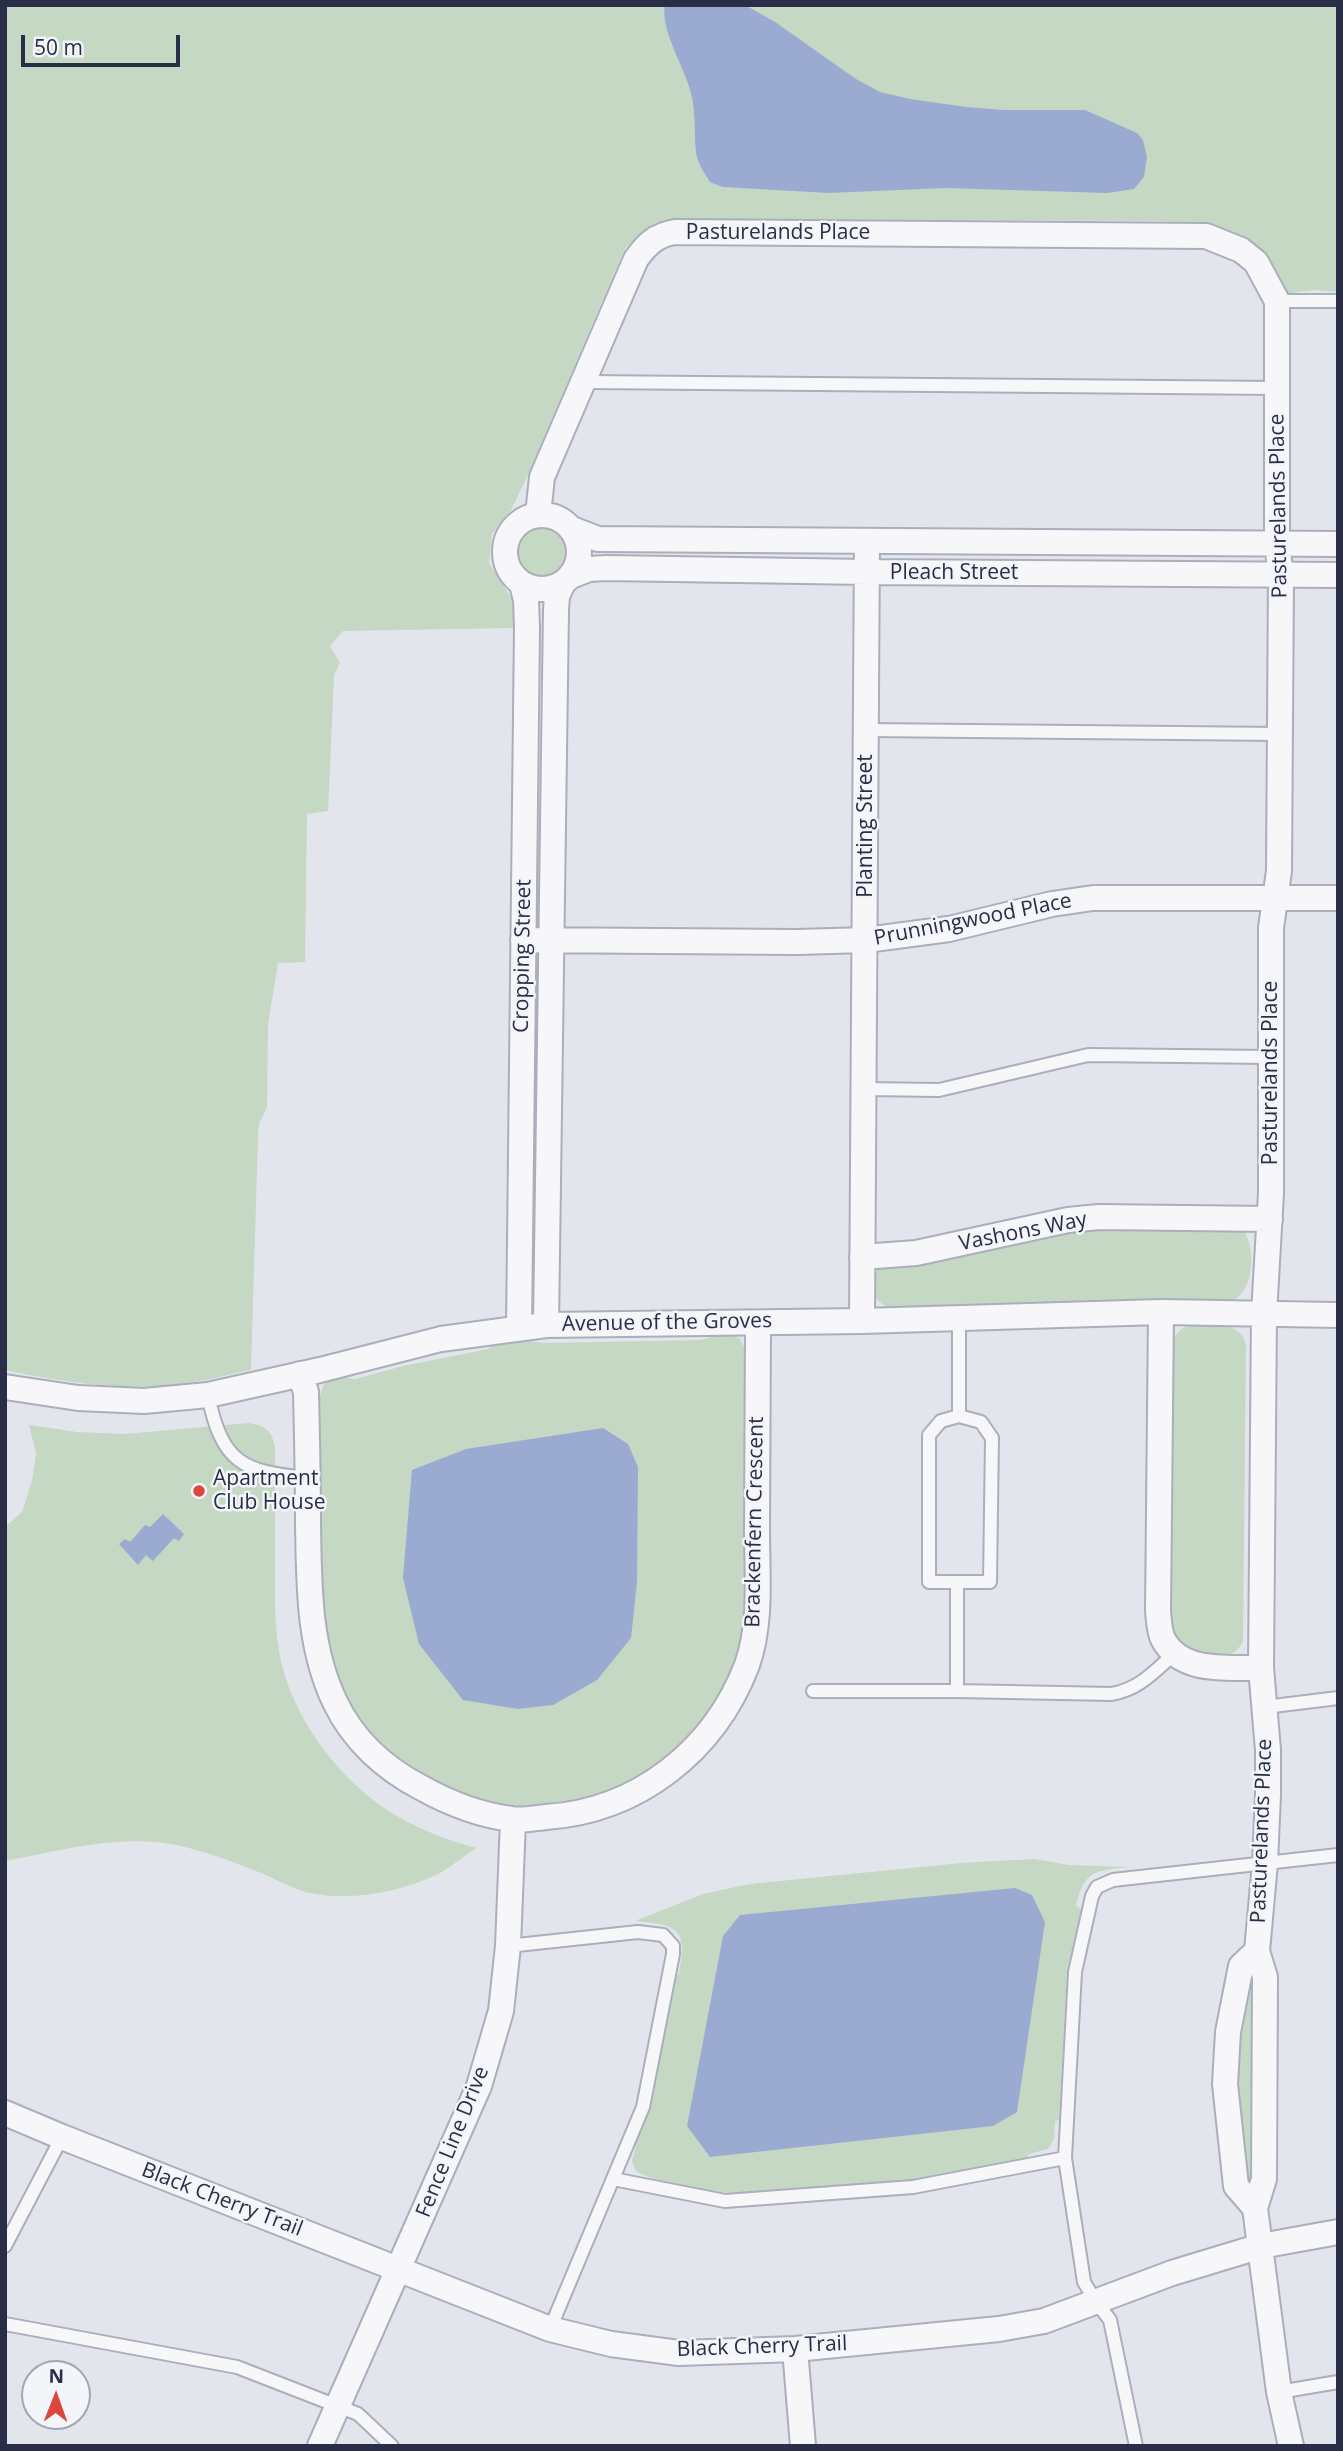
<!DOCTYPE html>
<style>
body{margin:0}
#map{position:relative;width:1343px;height:2451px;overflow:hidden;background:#e3e5ed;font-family:"Open Sans",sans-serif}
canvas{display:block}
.frame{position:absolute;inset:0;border:7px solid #292d47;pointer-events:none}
.north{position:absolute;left:21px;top:2360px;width:70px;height:70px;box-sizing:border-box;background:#f3f5f9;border:2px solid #a2a5b2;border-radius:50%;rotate:1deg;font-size:19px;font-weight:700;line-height:28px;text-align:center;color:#292d47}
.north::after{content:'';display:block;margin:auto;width:24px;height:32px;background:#de453c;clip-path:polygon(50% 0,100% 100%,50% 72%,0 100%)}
.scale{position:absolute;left:21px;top:35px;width:159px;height:32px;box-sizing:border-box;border:4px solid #292d47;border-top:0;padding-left:9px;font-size:21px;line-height:24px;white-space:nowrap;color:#292d47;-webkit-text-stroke:5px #f3f5f9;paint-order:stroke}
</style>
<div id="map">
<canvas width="1343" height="2451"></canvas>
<div class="frame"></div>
<div class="north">N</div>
<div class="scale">50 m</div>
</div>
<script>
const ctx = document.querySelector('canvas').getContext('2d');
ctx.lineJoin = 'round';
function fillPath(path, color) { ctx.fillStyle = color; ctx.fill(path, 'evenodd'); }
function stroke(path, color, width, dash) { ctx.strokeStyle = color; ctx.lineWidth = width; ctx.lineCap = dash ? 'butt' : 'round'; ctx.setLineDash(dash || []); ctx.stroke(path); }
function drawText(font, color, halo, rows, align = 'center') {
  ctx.font = font + ' "Open Sans",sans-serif'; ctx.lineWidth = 5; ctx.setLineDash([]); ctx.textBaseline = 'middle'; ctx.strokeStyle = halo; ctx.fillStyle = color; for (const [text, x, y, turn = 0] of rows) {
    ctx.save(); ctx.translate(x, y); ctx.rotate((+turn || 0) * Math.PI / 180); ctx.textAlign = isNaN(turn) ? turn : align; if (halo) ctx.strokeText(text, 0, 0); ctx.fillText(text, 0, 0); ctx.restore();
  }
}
const green = new Path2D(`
 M 5,5 L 1338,5 L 1338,292 L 1314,290 L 1283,294 C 1243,227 1241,228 1164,221 L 684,219 L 654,223 L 625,248 L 525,481 L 511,510 L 492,534 L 489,563 L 512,599 L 514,628 L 343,631 L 330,646 L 340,663 L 334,675 L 328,811 L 307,814 L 305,962 L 278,963 L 268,1024 L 267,1107 L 259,1124 L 258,1136 L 251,1370 C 230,1374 209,1380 188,1383 C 126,1392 66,1383 5,1370 Z
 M508 551a29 29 0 1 1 58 0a29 29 0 1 1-58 0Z
 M 1241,1226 C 1256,1244 1256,1292 1231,1301 L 1096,1301 L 900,1310 C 876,1309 866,1288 878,1268 L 1046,1229 Z
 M 1199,1324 C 1218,1325 1239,1322 1246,1344 L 1243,1642 C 1234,1657 1214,1664 1197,1657 C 1189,1654 1180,1646 1172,1641 L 1169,1613 L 1173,1339 C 1180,1328 1186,1325 1199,1324 Z
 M 726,1333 L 740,1339 L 746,1351 C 746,1414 746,1477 746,1540 C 746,1576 749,1616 738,1651 C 700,1775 559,1844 440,1787 C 430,1782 421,1774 412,1768 C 383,1749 357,1723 342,1691 C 336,1676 329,1659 325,1644 C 321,1627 322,1606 321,1588 C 318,1525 320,1463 319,1399 L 324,1384 L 337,1376 L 355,1379 L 403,1366 L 488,1349 L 500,1341 L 514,1339 L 545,1343 L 700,1340 Z
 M 248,1423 C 264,1425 272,1430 275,1447 C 275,1486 275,1526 275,1565 C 275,1597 274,1629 281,1661 C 294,1720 341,1782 392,1813 C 418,1829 447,1840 476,1848 C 463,1857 450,1868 436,1875 C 398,1893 347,1902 305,1892 C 292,1888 279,1881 266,1875 C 233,1862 199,1848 164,1843 C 111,1836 57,1851 5,1861 L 5,1527 L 22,1512 L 32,1481 L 36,1453 L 29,1425 L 77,1432 L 125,1434 Z
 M 1034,1859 L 1069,1865 L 1129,1867 C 1095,1871 1084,1870 1076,1906 L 1081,1909 L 1067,1971 L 1059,2120 L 1055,2121 L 1054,2139 L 1048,2149 L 1029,2154 L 1027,2158 L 912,2180 L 739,2193 C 717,2194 652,2182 636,2171 L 632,2161 L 636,2146 L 633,2144 L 675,1976 L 679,1974 C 688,1928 678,1925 635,1921 L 703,1894 L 750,1884 L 961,1863 Z
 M 1250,1981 L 1252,1986 L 1250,2178 L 1246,2181 L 1234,2058 Z`);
const water = new Path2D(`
 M 665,5 L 745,5 L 775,22 L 856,79 L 880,92 L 910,99 L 966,107 L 1003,110 L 1085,110 L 1137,133 L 1143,140 L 1147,157 L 1144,177 L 1134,189 L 1107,193 L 945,188 L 829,193 L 723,187 L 710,182 C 704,173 698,163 696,153 C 694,133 696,113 691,93 C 685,68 660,30 665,5 Z
 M 603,1428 L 628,1444 L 638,1467 L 637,1582 L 631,1638 L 597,1680 L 553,1705 L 518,1709 L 463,1700 L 419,1644 L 403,1578 L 412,1470 L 466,1449 Z
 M 163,1514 L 184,1534 L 179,1541 L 174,1538 L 153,1561 L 146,1555 L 138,1565 L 119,1544 L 125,1539 L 130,1542 L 145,1525 L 150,1527 Z
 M 1015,1888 L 1032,1895 L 1045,1922 L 1017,2112 L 993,2126 L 710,2157 L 687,2126 L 723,1936 L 740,1915 Z`);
const service = new Path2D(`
 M 1277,301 L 1338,301
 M 585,382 L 1278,388
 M 867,730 L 1280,734
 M 864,1089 L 939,1090 L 1088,1055 L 1271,1057
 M 959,1317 L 959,1416
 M 208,1395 C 222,1463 242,1472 308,1478
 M 959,1416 L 981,1422 L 992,1438 L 990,1582 L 929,1582 L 929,1435 L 941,1421 Z
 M 813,1691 L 957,1691 L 957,1582
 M 957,1691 L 1111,1694 C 1138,1690 1154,1672 1174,1654
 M 1265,1707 L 1338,1698
 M 508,1946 L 638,1932 L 663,1935 L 673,1946 L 673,1954 L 643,2107 L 550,2329
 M 613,2179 L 725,2201 L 913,2187 L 1065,2158
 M 5,2246 L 62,2137
 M 5,2324 L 237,2367 L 358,2414 L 392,2446
 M 1279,2392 L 1338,2382
 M 1136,2446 L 1110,2320 L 1096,2302 L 1084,2282 L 1065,2158 L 1075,1972 L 1092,1896 L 1097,1887 L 1113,1880 L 1338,1855`);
const minor = new Path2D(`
 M505 552a37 37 0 1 1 74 0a37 37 0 1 1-74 0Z
 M 538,515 L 542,477 L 636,259 C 647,244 656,235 675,232 L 1206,236 L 1241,250 L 1256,262 L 1277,301 L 1277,544 L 1281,575 L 1279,871 L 1271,928 L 1271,1193 L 1264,1314 L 1261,1668 L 1268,1750 L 1268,1795 L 1265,1863 L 1257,1951 L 1265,1977 L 1264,2179 L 1255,2208 L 1279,2392 L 1291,2446
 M 572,529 L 598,539 L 1338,544
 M 571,576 L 589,569 L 606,568 L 867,572 L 1338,575
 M 523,940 L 797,942 L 866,940 L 949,929 L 1052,904 L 1093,898 L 1338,898
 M 862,1257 L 916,1253 L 1068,1220 L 1099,1217 L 1270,1219
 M 1161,1312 L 1158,1611 C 1159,1620 1159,1631 1163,1639 C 1181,1674 1228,1667 1261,1668
 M 862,1321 L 867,541
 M 546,1325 L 556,610 L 557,596 L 563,583
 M 519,1328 L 527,627 L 526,600 L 522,584
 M 300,1374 L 306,1392 C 307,1435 308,1479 308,1522 C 309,1583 308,1646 335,1702 C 353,1740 385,1769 422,1788 C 449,1803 480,1815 511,1819 C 522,1821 535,1818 546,1817 C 638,1811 714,1751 747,1665 C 762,1623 757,1573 757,1530 C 757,1461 758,1392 758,1323
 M 5,1387 L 78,1398 L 144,1401 L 208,1395 L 320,1370 L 441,1339 L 546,1325 L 862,1321 L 1161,1312 L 1338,1315
 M 5,2113 L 62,2137 L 550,2329 L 611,2344 L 679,2353 L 795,2349 L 999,2329 L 1044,2321 L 1172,2273 L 1261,2246 L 1338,2232
 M 1255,2208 L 1236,2186 L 1225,2084 L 1228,2032 L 1241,1966 L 1257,1951
 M 795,2349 L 803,2446
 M 320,2446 L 479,2086 L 501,2011 L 508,1946 L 513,1820`);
const markers = [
 [199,1491,7,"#de453c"]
];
const streetNames = [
 ["Pasturelands Place",778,233],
 ["Pasturelands Place",1279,506,-91],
 ["Pleach Street",954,573],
 ["Planting Street",866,826,-90],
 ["Prunningwood Place",973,920,-11],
 ["Cropping Street",523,956,-89],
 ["Pasturelands Place",1271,1073,-90],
 ["Vashons Way",1023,1232,-11],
 ["Avenue of the Groves",667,1323,-1],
 ["Brackenfern Crescent",755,1522,-89],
 ["Pasturelands Place",1262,1831,-88],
 ["Fence Line Drive",453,2142,-68],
 ["Black Cherry Trail",222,2200,21],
 ["Black Cherry Trail",762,2347,-2]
];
const poiNames = [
 ["Apartment",213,1479],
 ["Club House",213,1503]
];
fillPath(green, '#c4d8c3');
fillPath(water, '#9baad0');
stroke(service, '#abaebb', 16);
stroke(minor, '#abaebb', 28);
stroke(service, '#f7f7fa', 12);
stroke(minor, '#f7f7fa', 24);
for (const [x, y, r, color] of markers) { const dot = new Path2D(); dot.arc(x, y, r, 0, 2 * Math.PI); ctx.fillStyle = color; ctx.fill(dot); stroke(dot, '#f3f5f9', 2.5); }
drawText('21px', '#292d47', '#f3f5f9', streetNames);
drawText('21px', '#292d47', '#f3f5f9', poiNames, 'left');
</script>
